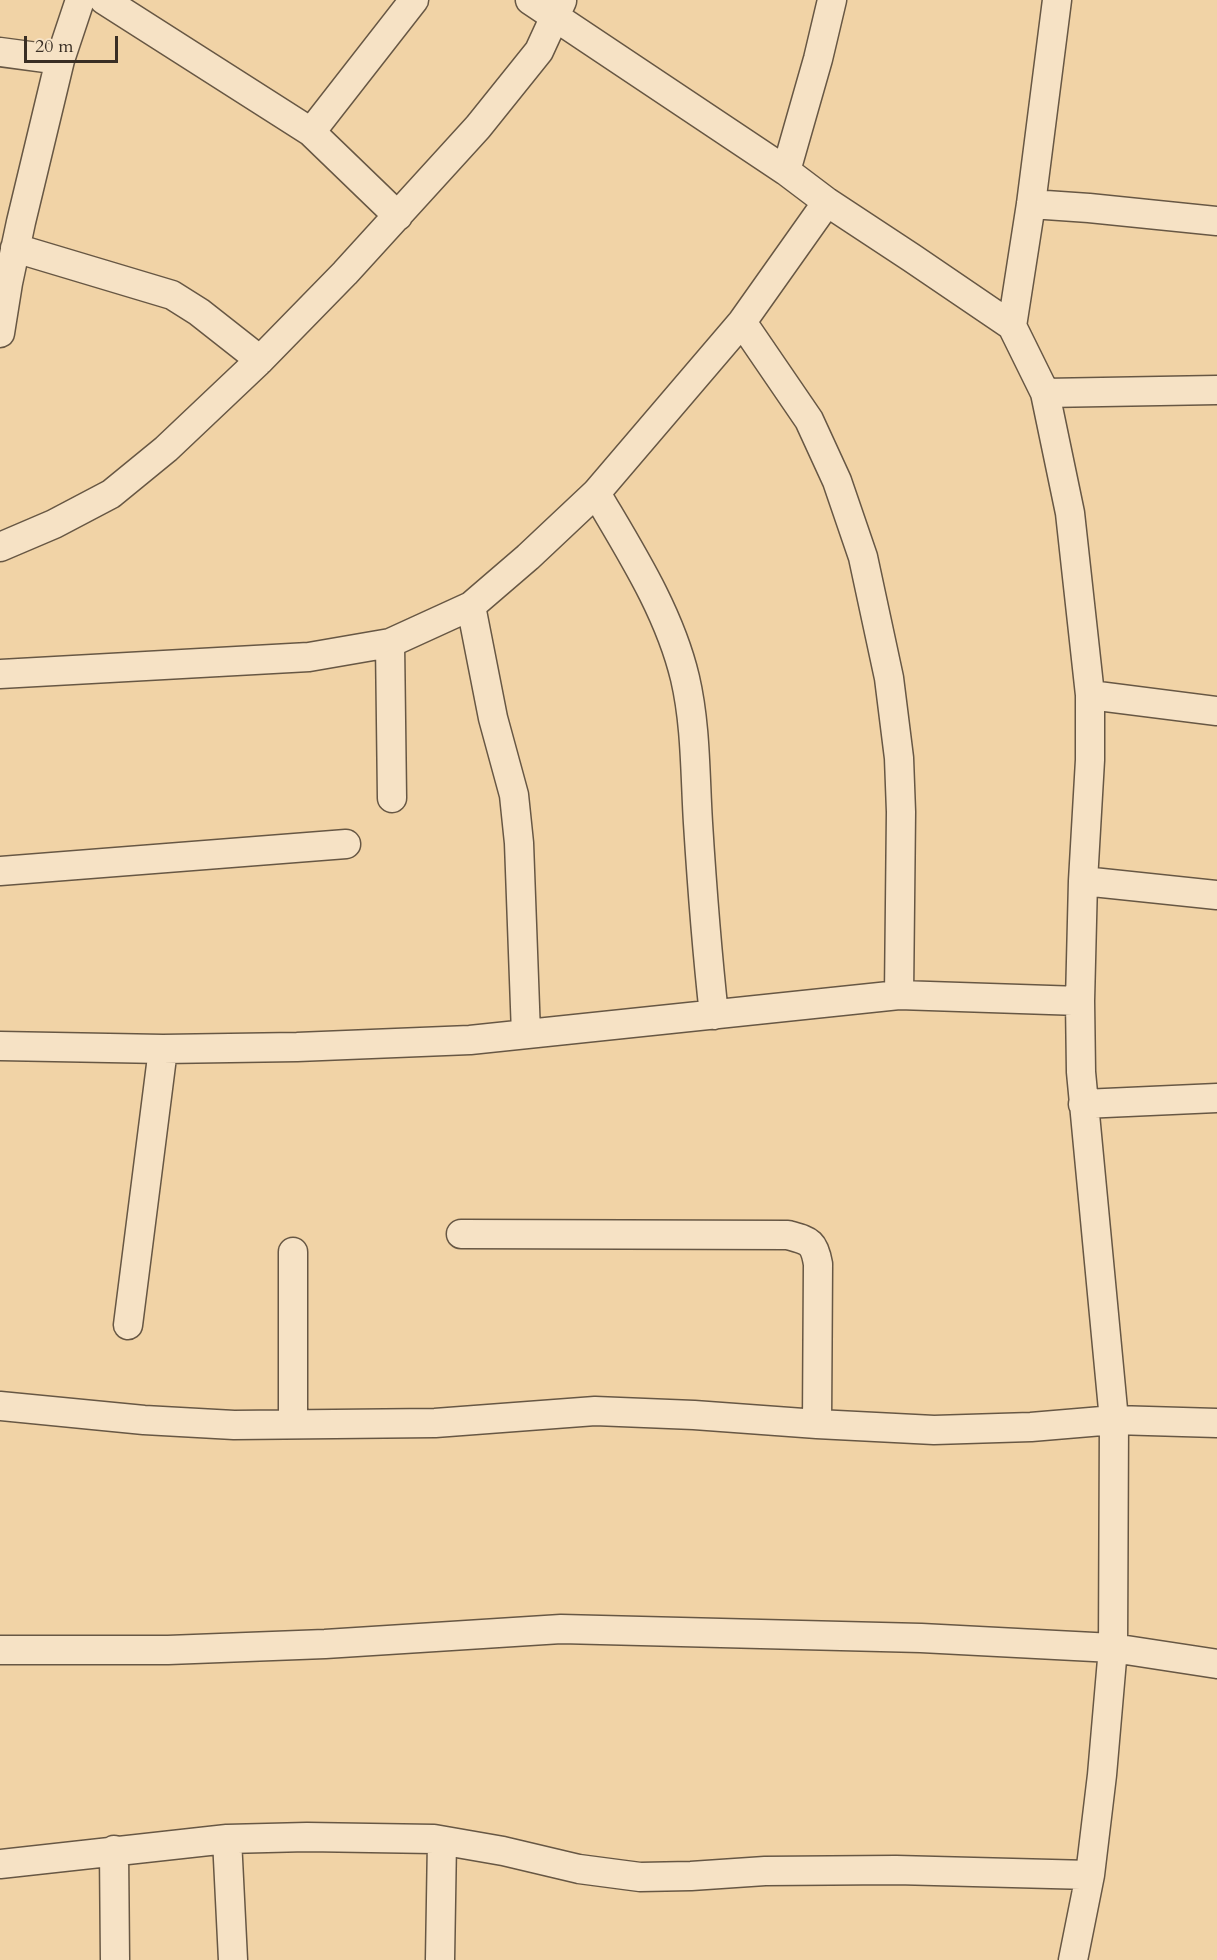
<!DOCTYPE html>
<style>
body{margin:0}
#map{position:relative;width:1217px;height:1960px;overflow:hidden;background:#f1d3a6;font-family:Cardo,serif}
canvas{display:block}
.scale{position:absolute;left:24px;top:36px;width:94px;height:27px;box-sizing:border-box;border:3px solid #392e24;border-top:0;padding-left:8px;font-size:18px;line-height:21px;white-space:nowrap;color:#392e24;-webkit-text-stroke:4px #f6e2c5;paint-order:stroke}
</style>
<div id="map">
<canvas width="1217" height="1960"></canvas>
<div class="scale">20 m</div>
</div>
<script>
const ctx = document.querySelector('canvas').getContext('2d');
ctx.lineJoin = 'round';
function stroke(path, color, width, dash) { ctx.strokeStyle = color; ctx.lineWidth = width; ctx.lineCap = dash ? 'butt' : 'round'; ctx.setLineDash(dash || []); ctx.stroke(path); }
const street = new Path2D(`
 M 104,0 L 311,132 L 398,216
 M 530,0 L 786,171 L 827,202 L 912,258 L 1012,326 L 1045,393 L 1070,513 L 1090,695 L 1090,760 L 1083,881 L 1080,1001 L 1081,1072 L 1114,1420 L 1113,1648 L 1102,1775 L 1090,1875 L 1073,1960
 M 0,52 L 60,60
 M 311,132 L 414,0
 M 786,171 L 818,59 L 832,0
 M 1031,204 L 1089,208 L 1217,221
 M 15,248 L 172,295 L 199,312 L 260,360
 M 742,322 L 809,420 L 837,481 L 863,557 L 889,678 L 899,758 L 901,812 L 899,995
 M 1012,326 L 1031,204 L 1057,0
 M 0,333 L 8,283 L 21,222 L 60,60 L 80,0
 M 1045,393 L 1217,390
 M 596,493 C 630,551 669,611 685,678 C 696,725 695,775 698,823 C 702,887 707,951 714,1015
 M 0,547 L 54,524 L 111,494 L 166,449 L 260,360 L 345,273 L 478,127 L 539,51 L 562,1
 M 471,606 L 493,718 L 514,795 L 519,843 L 526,1034
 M 390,643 L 392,798
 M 0,674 L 309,657 L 390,643 L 471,606 L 528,557 L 596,493 L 742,322 L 827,202
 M 1090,695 L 1217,711
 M 0,871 L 346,844
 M 1083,881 L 1217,895
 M 0,1046 L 163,1049 L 297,1047 L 470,1040 L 899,995 L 1080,1001
 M 1083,1104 L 1217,1098
 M 461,1234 L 788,1235 C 809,1241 814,1241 818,1264 L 817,1424
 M 293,1252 L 293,1424
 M 128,1325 L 163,1049
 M 0,1406 L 144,1420 L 234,1425 L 435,1423 L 595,1411 L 694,1415 L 817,1424 L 934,1430 L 1031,1427 L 1114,1420 L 1217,1423
 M 0,1650 L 168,1650 L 325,1644 L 561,1629 L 921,1638 L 1113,1648 L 1217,1664
 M 227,1839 L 233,1960
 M 114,1850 L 115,1960
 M 0,1864 L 227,1839 L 307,1837 L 434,1839 L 503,1851 L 579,1869 L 640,1877 L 691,1876 L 765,1871 L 896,1870 L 1090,1875
 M 440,1960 L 442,1841`);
stroke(street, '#675744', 31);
stroke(street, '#f6e2c5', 28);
</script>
